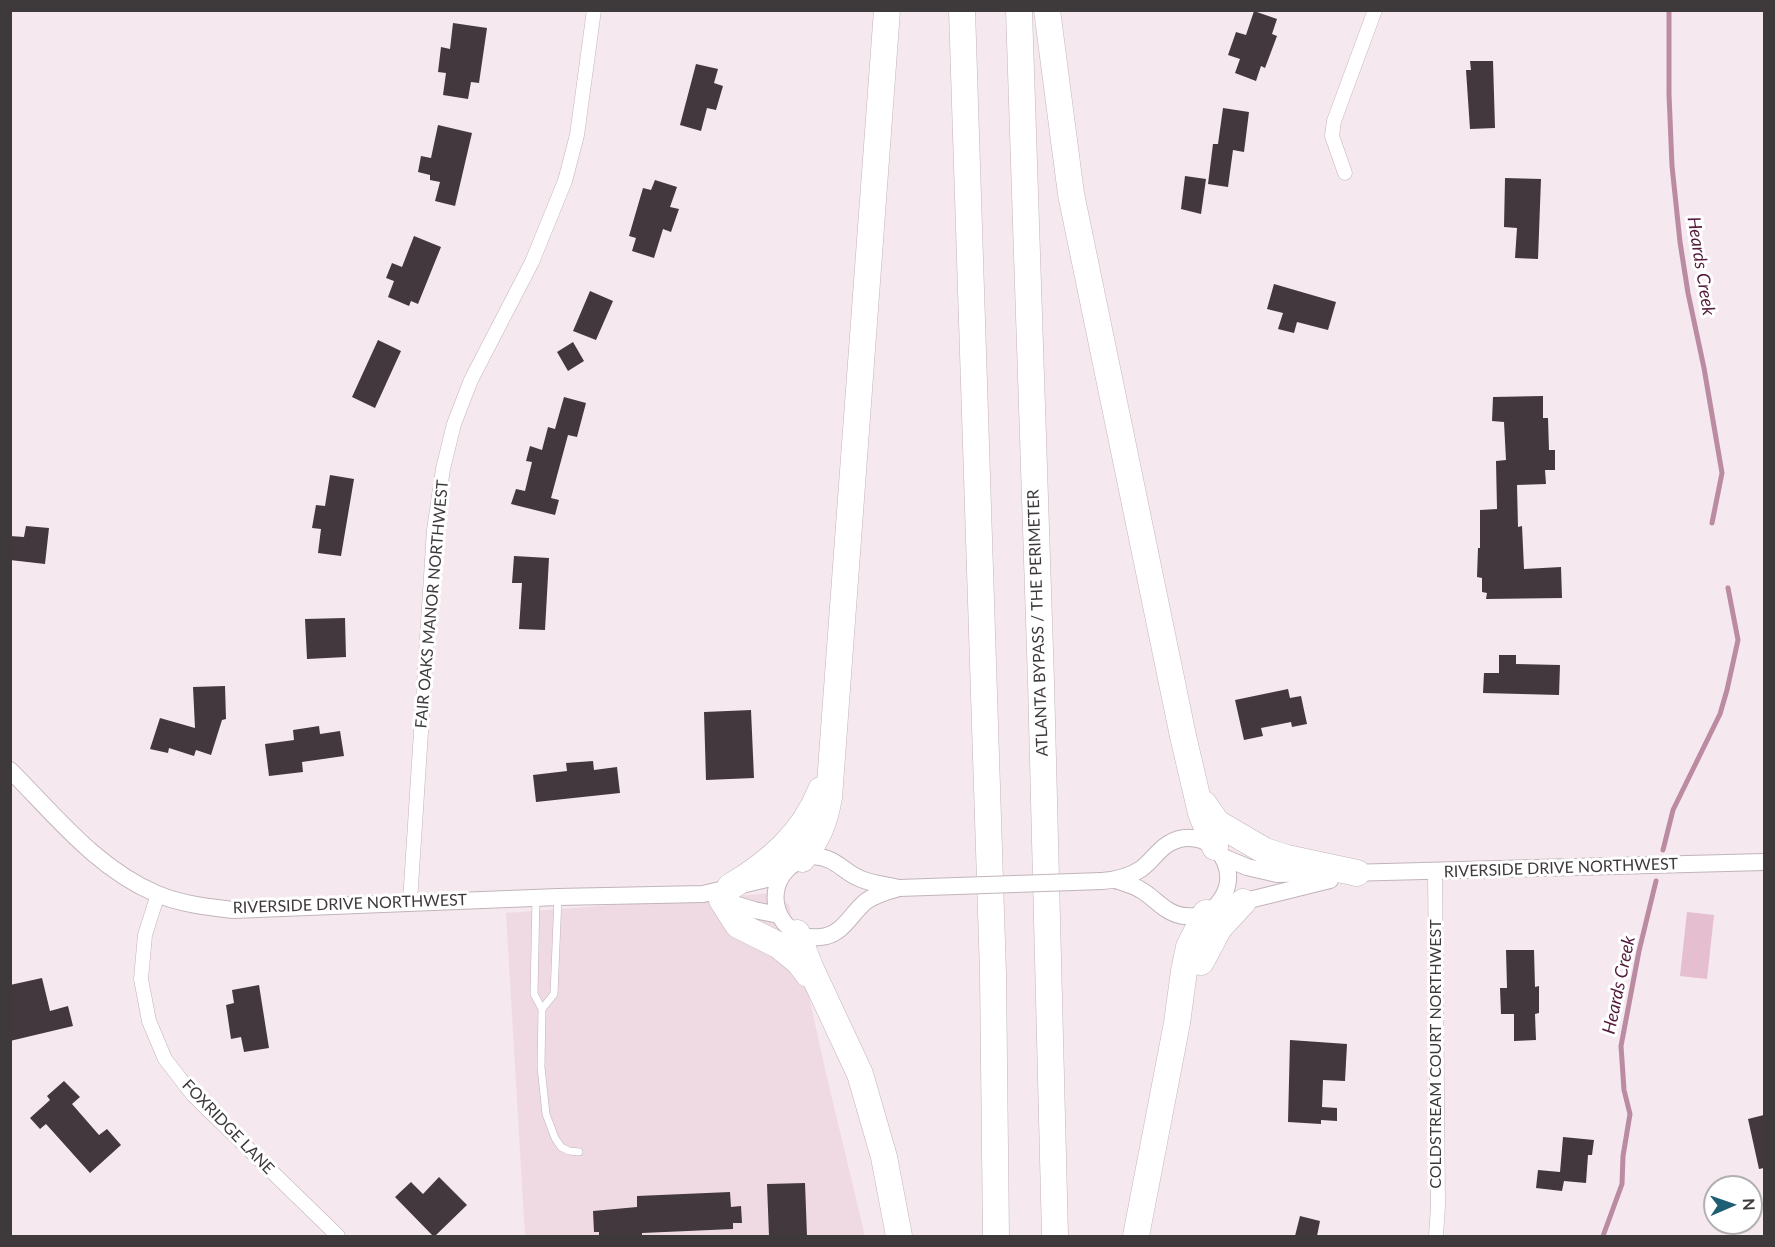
<!DOCTYPE html>
<style>
body{margin:0}
#map{position:relative;width:1775px;height:1247px;overflow:hidden;background:#f6e8ef;font-family:Lato,sans-serif}
canvas{display:block}
.frame{position:absolute;inset:0;border:12px solid #3e393b;pointer-events:none}
.north{position:absolute;left:1703px;top:1175px;width:60px;height:60px;box-sizing:border-box;background:#fff;border:2px solid #b2b0b1;border-radius:50%;rotate:88deg;font-size:16px;font-weight:700;line-height:24px;text-align:center;color:#3e393b}
.north::after{content:'';display:block;margin:auto;width:21px;height:27px;background:#1d5e73;clip-path:polygon(50% 0,100% 100%,50% 72%,0 100%)}
</style>
<div id="map">
<canvas width="1775" height="1247"></canvas>
<div class="frame"></div>
<div class="north">N</div>
</div>
<script>
const ctx = document.querySelector('canvas').getContext('2d');
ctx.lineJoin = 'round';
function fillPath(path, color) { ctx.fillStyle = color; ctx.fill(path, 'evenodd'); }
function stroke(path, color, width, dash) { ctx.strokeStyle = color; ctx.lineWidth = width; ctx.lineCap = dash ? 'butt' : 'round'; ctx.setLineDash(dash || []); ctx.stroke(path); }
function drawText(font, color, halo, rows, align = 'center') {
  ctx.font = font + ' Lato,sans-serif'; ctx.lineWidth = 6; ctx.setLineDash([]); ctx.textBaseline = 'middle'; ctx.strokeStyle = halo; ctx.fillStyle = color; for (const [text, x, y, turn = 0] of rows) {
    ctx.save(); ctx.translate(x, y); ctx.rotate((+turn || 0) * Math.PI / 180); ctx.textAlign = isNaN(turn) ? turn : align; if (halo) ctx.strokeText(text, 0, 0); ctx.fillText(text, 0, 0); ctx.restore();
  }
}
const built = new Path2D(`
 M 775,893 L 789,905 L 825,1069 L 865,1236 L 525,1236 L 506,913 Z`);
const green = new Path2D(`
 M 1687,912 L 1714,915 L 1707,979 L 1680,976 Z`);
const stream = new Path2D(`
 M 1669,10 L 1669,94 L 1672,166 L 1680,242 L 1688,293 L 1704,368 L 1722,473 L 1712,523
 M 1663,850 L 1673,810 L 1720,714 L 1727,690 L 1738,640 L 1728,588
 M 1603,1236 L 1622,1184 L 1623,1156 L 1630,1114 L 1624,1090 L 1621,1046 L 1639,951 L 1656,881`);
const building = new Path2D(`
 M 1254,11 L 1277,19 L 1272,34 L 1277,36 L 1265,68 L 1261,66 L 1256,81 L 1235,73 L 1240,59 L 1228,55 L 1236,32 L 1246,35 Z
 M 453,23 L 487,28 L 479,83 L 471,82 L 468,99 L 443,95 L 446,73 L 438,72 L 441,47 L 450,49 Z
 M 1470,61 L 1493,61 L 1495,128 L 1470,129 L 1466,70 L 1471,70 Z
 M 696,64 L 718,69 L 714,83 L 723,86 L 716,110 L 707,108 L 701,131 L 680,125 Z
 M 1223,108 L 1249,112 L 1244,152 L 1233,150 L 1228,187 L 1208,184 L 1213,144 L 1218,144 Z
 M 438,125 L 472,133 L 455,206 L 435,201 L 440,182 L 430,180 L 430,175 L 418,172 L 421,156 L 431,158 Z
 M 1185,176 L 1206,179 L 1201,214 L 1181,209 Z
 M 1505,178 L 1541,179 L 1538,259 L 1515,258 L 1517,228 L 1504,227 Z
 M 655,180 L 677,187 L 670,207 L 679,209 L 671,232 L 663,229 L 654,258 L 632,251 L 636,238 L 629,236 L 643,188 L 651,190 Z
 M 414,236 L 441,247 L 418,304 L 411,301 L 409,306 L 388,297 L 394,281 L 386,278 L 392,263 L 402,267 Z
 M 1274,284 L 1336,302 L 1328,330 L 1297,322 L 1294,333 L 1278,329 L 1283,313 L 1267,309 Z
 M 590,291 L 613,301 L 596,340 L 573,331 Z
 M 378,340 L 401,351 L 375,408 L 352,397 Z
 M 573,342 L 584,361 L 568,371 L 557,352 Z
 M 1543,396 L 1543,418 L 1548,418 L 1549,450 L 1555,450 L 1555,470 L 1545,470 L 1546,484 L 1517,485 L 1518,527 L 1522,526 L 1524,569 L 1561,567 L 1562,598 L 1486,599 L 1487,593 L 1482,592 L 1482,578 L 1477,577 L 1478,548 L 1480,548 L 1480,510 L 1497,509 L 1496,461 L 1506,460 L 1504,422 L 1492,421 L 1493,397 Z
 M 564,397 L 586,403 L 577,437 L 568,435 L 551,498 L 559,500 L 555,515 L 511,504 L 516,489 L 525,491 L 532,462 L 526,461 L 530,446 L 542,450 L 548,427 L 555,429 Z
 M 330,475 L 354,479 L 341,556 L 318,553 L 321,529 L 312,528 L 316,505 L 325,506 Z
 M 26,526 L 49,528 L 45,564 L 10,560 L 10,536 L 24,537 Z
 M 514,556 L 549,558 L 545,630 L 519,629 L 522,583 L 512,583 Z
 M 345,618 L 346,657 L 307,659 L 305,619 Z
 M 1499,655 L 1516,655 L 1516,664 L 1560,665 L 1559,695 L 1483,693 L 1484,673 L 1499,673 Z
 M 225,686 L 226,719 L 222,720 L 211,755 L 196,750 L 194,756 L 169,748 L 168,753 L 150,749 L 160,718 L 195,728 L 193,687 Z
 M 1288,689 L 1290,698 L 1301,696 L 1307,724 L 1292,727 L 1291,722 L 1261,728 L 1263,736 L 1244,740 L 1235,700 Z
 M 751,710 L 754,778 L 706,780 L 704,712 Z
 M 319,726 L 320,734 L 340,731 L 344,756 L 302,762 L 303,772 L 269,776 L 265,744 L 294,740 L 293,730 Z
 M 593,761 L 594,770 L 617,767 L 620,793 L 536,802 L 533,775 L 567,771 L 566,763 Z
 M 1506,950 L 1534,950 L 1535,987 L 1539,986 L 1539,1013 L 1535,1014 L 1536,1040 L 1514,1041 L 1514,1014 L 1501,1014 L 1500,988 L 1507,988 Z
 M 42,978 L 50,1011 L 68,1006 L 73,1026 L 10,1041 L 10,985 Z
 M 259,985 L 269,1048 L 244,1052 L 241,1037 L 231,1039 L 226,1005 L 234,1003 L 232,990 Z
 M 1290,1040 L 1347,1044 L 1345,1081 L 1323,1080 L 1322,1107 L 1337,1108 L 1337,1121 L 1321,1120 L 1321,1124 L 1288,1122 Z
 M 64,1081 L 80,1097 L 72,1104 L 99,1135 L 107,1129 L 121,1145 L 90,1173 L 46,1124 L 40,1129 L 30,1118 L 50,1100 L 47,1096 Z
 M 1764,1115 L 1764,1168 L 1759,1169 L 1748,1119 Z
 M 1563,1137 L 1594,1140 L 1592,1155 L 1588,1155 L 1586,1183 L 1564,1181 L 1562,1191 L 1536,1188 L 1538,1170 L 1560,1172 Z
 M 439,1177 L 467,1205 L 435,1236 L 433,1236 L 395,1197 L 411,1182 L 423,1194 Z
 M 805,1183 L 807,1236 L 769,1236 L 767,1184 Z
 M 730,1192 L 731,1207 L 741,1206 L 742,1223 L 733,1223 L 733,1229 L 642,1233 L 642,1236 L 599,1236 L 599,1232 L 594,1232 L 593,1211 L 637,1207 L 637,1196 Z
 M 1300,1216 L 1320,1221 L 1317,1236 L 1295,1236 Z`);
const service = new Path2D(`
 M 536,898 L 534,994 L 542,1009 L 541,1067 L 546,1114 L 555,1138 L 561,1147 L 569,1151 L 579,1152
 M 542,1009 L 554,994 L 558,897`);
const minor = new Path2D(`
 M 1345,173 L 1332,136 L 1334,121 L 1375,10
 M 1435,871 L 1438,1206 L 1436,1236
 M 158,894 L 145,935 L 141,979 L 149,1021 L 165,1059 L 193,1095 L 338,1236
 M 410,902 L 434,530 L 443,469 L 454,424 L 471,380 L 532,262 L 565,181 L 577,135 L 594,10`);
const tertiary = new Path2D(`
 M 10,770 C 55,815 97,869 157,894 C 181,904 207,907 233,910 L 558,897 L 703,894 L 767,879 L 782,873
 M 813,856 C 838,858 841,871 861,879 C 873,884 887,885 899,888 C 888,891 874,895 865,902 C 850,915 842,936 820,937 C 770,942 755,869 813,856 Z
 M 1223,857 L 1247,867 L 1277,874 L 1321,873
 M 1347,873 L 1764,862
 M 1102,881 C 1116,880 1129,877 1141,869 C 1151,862 1158,850 1168,844 C 1189,831 1216,840 1225,862 C 1230,874 1229,887 1222,898 C 1211,917 1185,922 1166,909 C 1157,903 1150,895 1141,890 C 1133,885 1124,883 1115,880
 M 721,900 L 754,910 L 779,915
 M 1233,904 L 1330,880`);
const motorway = new Path2D(`
 M 962,10 L 993,974 L 996,1236
 M 1019,10 L 1041,681 L 1055,1236
 M 1047,10 L 1071,194 L 1183,736 L 1201,813 L 1215,847
 M 1204,804 L 1217,823 L 1265,851 L 1287,858 L 1357,873
 M 802,859 C 818,839 825,821 829,797 L 887,10
 M 730,887 C 770,863 803,835 821,790
 M 722,900 L 738,925 L 778,945 L 799,962 L 808,974
 M 797,933 L 810,967 L 860,1074 L 884,1157 L 899,1236
 M 1201,962 L 1219,928 L 1243,902
 M 1136,1236 L 1177,1023 L 1184,971 L 1189,947 L 1206,913`);
const tertiaryBridge = new Path2D(`
 M 899,888 L 1102,881`);
const streetNames = [
 ["FAIR OAKS MANOR NORTHWEST",432,604,-85],
 ["ATLANTA BYPASS / THE PERIMETER",1038,623,-92],
 ["RIVERSIDE DRIVE NORTHWEST",1561,868,-2],
 ["RIVERSIDE DRIVE NORTHWEST",350,904,-2],
 ["COLDSTREAM COURT NORTHWEST",1436,1054,-90],
 ["FOXRIDGE LANE",228,1127,46]
];
const waterNames = [
 ["Heards Creek",1701,266,81],
 ["Heards Creek",1619,985,-78]
];
fillPath(built, '#efdae4');
fillPath(green, '#e5bed0');
stroke(stream, '#bb8ba2', 5);
fillPath(building, '#43383d');
stroke(service, '#c1b4ba', 8);
stroke(minor, '#c1b4ba', 15);
stroke(tertiary, '#c1b4ba', 18);
stroke(motorway, '#c1b4ba', 27);
stroke(service, '#fff', 7);
stroke(minor, '#fff', 14);
stroke(tertiary, '#fff', 16);
stroke(motorway, '#fff', 26);
stroke(tertiaryBridge, '#c1b4ba', 18, []);
stroke(tertiaryBridge, '#fff', 16);
drawText('16px', '#3e393b', '#fff', streetNames);
drawText('italic 18px', '#551b3c', '#fff', waterNames);
</script>
